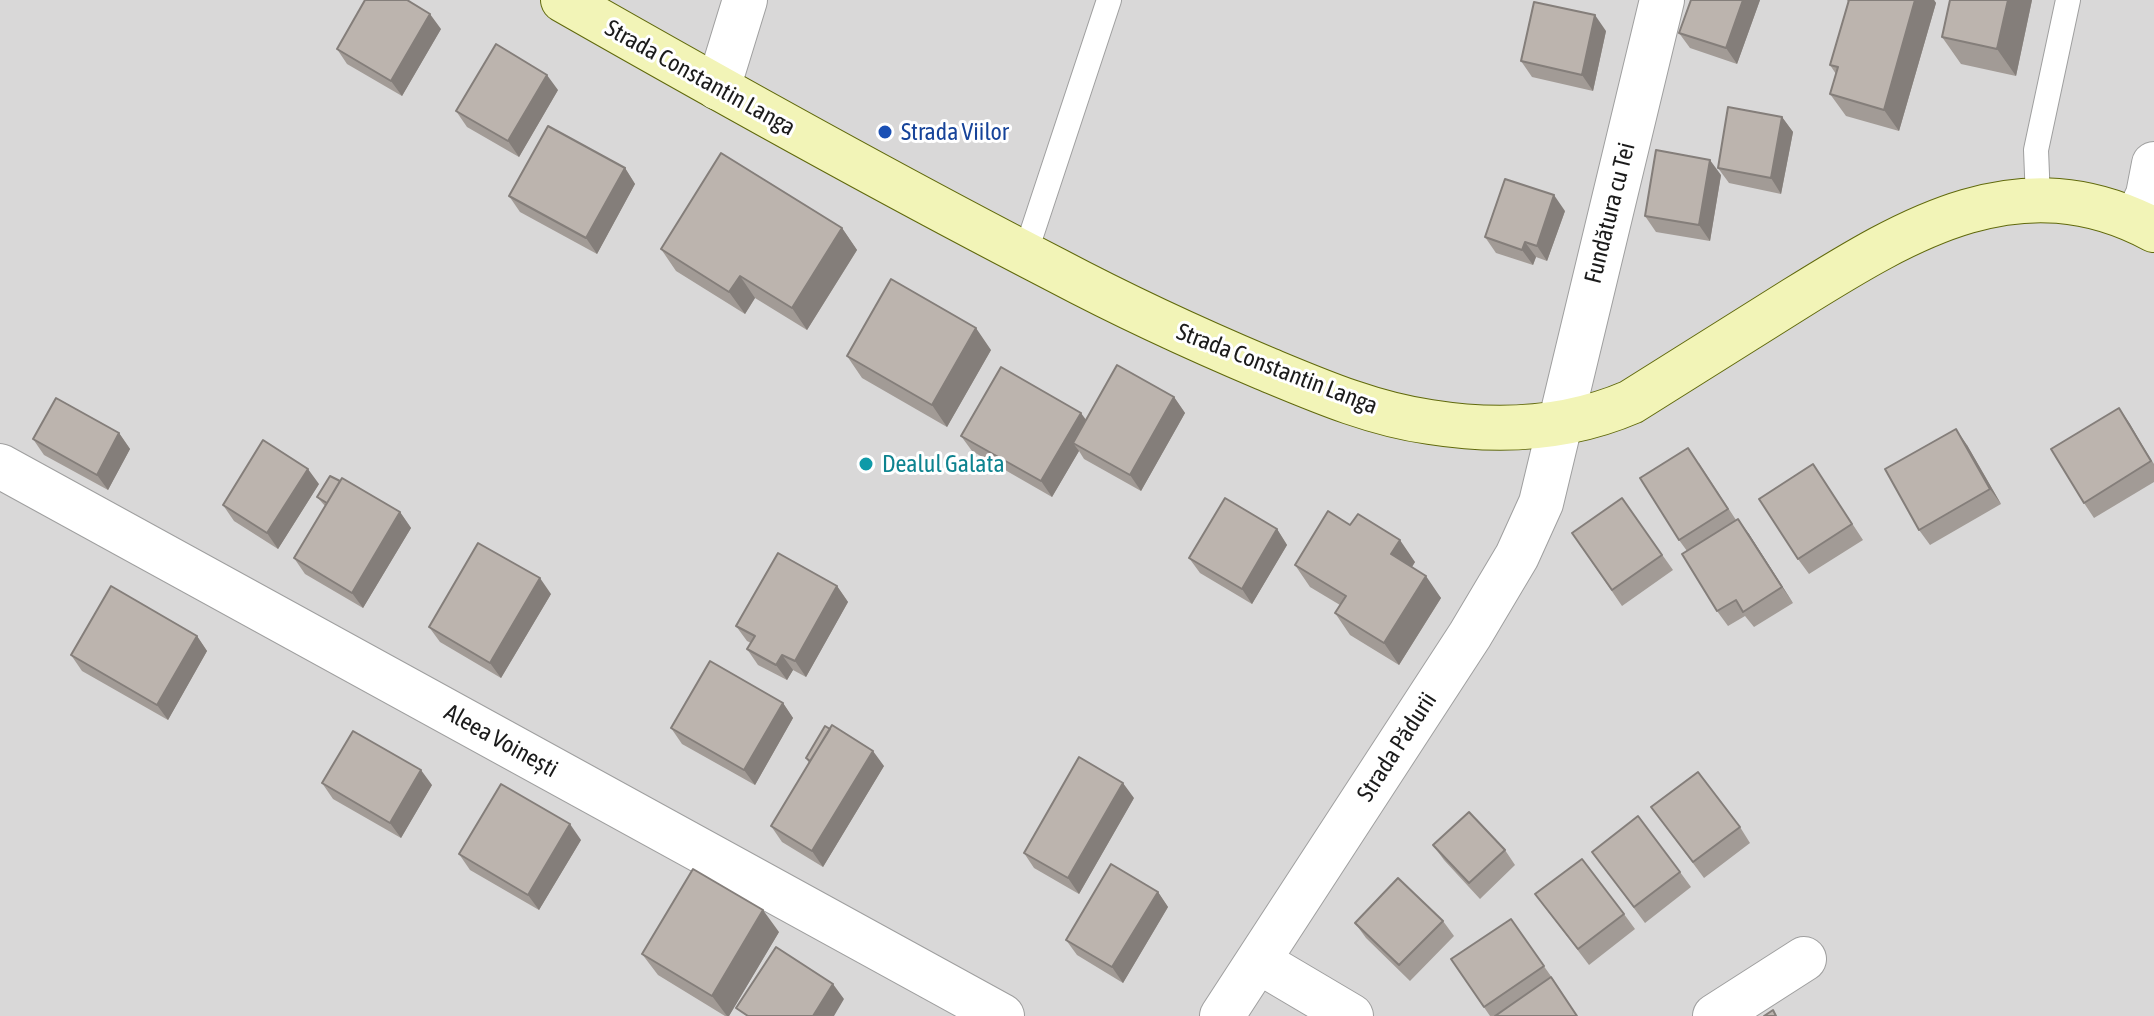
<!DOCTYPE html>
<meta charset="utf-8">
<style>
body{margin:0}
canvas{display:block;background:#ece8e1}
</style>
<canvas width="2154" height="1016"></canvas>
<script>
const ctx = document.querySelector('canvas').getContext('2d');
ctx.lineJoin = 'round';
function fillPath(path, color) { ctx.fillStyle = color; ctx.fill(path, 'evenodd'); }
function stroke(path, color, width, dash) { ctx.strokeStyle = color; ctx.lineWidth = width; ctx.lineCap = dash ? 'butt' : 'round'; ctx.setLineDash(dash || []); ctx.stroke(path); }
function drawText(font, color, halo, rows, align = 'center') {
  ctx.font = font + ' "Asap Condensed",sans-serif'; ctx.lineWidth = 6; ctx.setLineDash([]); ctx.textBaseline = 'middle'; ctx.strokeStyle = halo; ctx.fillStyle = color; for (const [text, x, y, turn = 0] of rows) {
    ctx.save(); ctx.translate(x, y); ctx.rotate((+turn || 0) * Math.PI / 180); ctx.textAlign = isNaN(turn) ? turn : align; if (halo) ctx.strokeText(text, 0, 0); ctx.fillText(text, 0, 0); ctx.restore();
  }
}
const residential = new Path2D(`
 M 0,0 L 2154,0 L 2154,1016 L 0,1016 Z`);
const lane = new Path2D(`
 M 2038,199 L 2036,150 L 2068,0
 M 1025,254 L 1109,0`);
const street = new Path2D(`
 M 718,88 L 745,0
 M 2136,220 L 2148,195 L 2154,164
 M 0,466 L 1002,1016
 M 1258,961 L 1351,1016
 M 1222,1016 L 1470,635 L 1517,556 L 1541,503 L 1662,0
 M 1715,1016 L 1804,959`);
const secondary = new Path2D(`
 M 563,0 C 726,93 889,184 1056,270 C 1124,306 1193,338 1264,368 C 1317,390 1372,414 1430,422 C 1499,433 1566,430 1631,402 C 1686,368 1740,333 1795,299 C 1909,228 2021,159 2154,230`);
const wall = new Path2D(`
 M 1691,0 L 1760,0 L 1737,64 L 1690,48 L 1679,33 Z
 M 1847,0 L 1934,0 L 1936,3 L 1899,131 L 1846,116 L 1830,94 L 1836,74 L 1830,65 L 1848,2 Z
 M 1950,0 L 2032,0 L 2016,76 L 1961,64 L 1942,37 Z
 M 441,29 L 402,96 L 347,64 L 337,49 Z
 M 1606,31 L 1593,91 L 1532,77 L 1521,61 Z
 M 558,90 L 519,157 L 467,127 L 456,111 Z
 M 1782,117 L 1793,132 L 1781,194 L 1729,183 L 1718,168 Z
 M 625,168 L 635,184 L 597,254 L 520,212 L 509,196 Z
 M 1721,175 L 1710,241 L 1656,232 L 1645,216 Z
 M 1565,211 L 1547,261 L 1536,257 L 1533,265 L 1496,253 L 1485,237 Z
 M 842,228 L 857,250 L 807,330 L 755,298 L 745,314 L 676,271 L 661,249 Z
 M 991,350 L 947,427 L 862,378 L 847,356 Z
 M 1174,397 L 1185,413 L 1141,491 L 1084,459 L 1079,451 L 1052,497 L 972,451 L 961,436 L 1086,420 Z
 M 2119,408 L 2154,464 L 2154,482 L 2094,518 L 2084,503 Z
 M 119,433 L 130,449 L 108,490 L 44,455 L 33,439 Z
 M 1967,445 L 2001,504 L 1930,545 L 1919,530 Z
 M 1699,463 L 1736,520 L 1749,534 L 1793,603 L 1754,627 L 1745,616 L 1728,626 L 1717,611 L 1687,551 L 1679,540 Z
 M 1813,464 L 1863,540 L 1809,574 L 1798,559 Z
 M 319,484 L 278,549 L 234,521 L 223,505 Z
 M 317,497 L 400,512 L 411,528 L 363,608 L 305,574 L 294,558 L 325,506 Z
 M 1622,498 L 1673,570 L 1622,606 L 1572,533 Z
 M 1350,525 L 1415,562 L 1412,567 L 1441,598 L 1399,665 L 1350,635 L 1335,613 L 1340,605 L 1310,587 L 1295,565 Z
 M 1277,529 L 1287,545 L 1252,604 L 1200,573 L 1189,558 Z
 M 837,586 L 848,602 L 806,677 L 793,670 L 787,680 L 758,665 L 747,649 L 751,643 L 747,641 L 736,626 Z
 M 551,594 L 501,678 L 440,642 L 429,627 Z
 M 197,636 L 207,651 L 168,720 L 82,671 L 71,655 Z
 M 783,703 L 793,718 L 755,785 L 682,744 L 671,728 Z
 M 806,758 L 884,766 L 823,867 L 782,842 L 771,826 L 809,763 Z
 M 322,783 L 432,785 L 401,838 L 333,799 Z
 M 1134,798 L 1079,894 L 1034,868 L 1024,853 Z
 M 1651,807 L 1740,827 L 1750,843 L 1704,878 Z
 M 581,840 L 539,910 L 470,870 L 459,854 Z
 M 1433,845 L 1505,850 L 1515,865 L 1480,899 L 1444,860 Z
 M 1592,852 L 1680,872 L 1691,887 L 1645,923 Z
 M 1158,892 L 1168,907 L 1123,983 L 1077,955 L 1066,940 Z
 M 1535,894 L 1624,914 L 1635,929 L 1589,965 Z
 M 1511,919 L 1555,982 L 1577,1016 L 1490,1016 L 1451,959 Z
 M 1443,921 L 1454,936 L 1410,981 L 1366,938 L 1355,923 Z
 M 779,932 L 729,1016 L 725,1016 L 658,975 L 642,954 Z`);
const shadedWall = new Path2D(`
 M 1743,0 L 1760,0 L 1737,64 L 1726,48 Z
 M 1915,0 L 1934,0 L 1936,3 L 1899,131 L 1884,110 Z
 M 2008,0 L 2032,0 L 2016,76 L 1997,49 Z
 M 430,14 L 441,29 L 402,96 L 391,81 Z
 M 1595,15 L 1606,31 L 1593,91 L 1582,75 Z
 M 547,75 L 558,90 L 519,157 L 508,141 Z
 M 1782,117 L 1793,132 L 1781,194 L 1771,178 Z
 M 1710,160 L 1721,175 L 1710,241 L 1699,225 Z
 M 625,168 L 635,184 L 597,254 L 586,238 Z
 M 1554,195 L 1565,211 L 1547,261 L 1537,246 Z
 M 842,228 L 857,250 L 807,330 L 792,308 Z
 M 1525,242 L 1536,257 L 1533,265 L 1522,250 Z
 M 740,276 L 755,298 L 745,314 L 729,292 Z
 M 976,328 L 991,350 L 947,427 L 932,405 Z
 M 1174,397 L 1185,413 L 1141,491 L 1130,475 Z
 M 2119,408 L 2130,424 L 2154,466 Z
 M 1081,413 L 1092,428 L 1073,443 L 1079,451 L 1052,497 L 1041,481 Z
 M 1956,429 L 1967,445 L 2001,504 L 1990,489 Z
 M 119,433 L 130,449 L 108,490 L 97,475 Z
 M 308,469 L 319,484 L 278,549 L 267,533 Z
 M 400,512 L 411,528 L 363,608 L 352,593 Z
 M 1738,519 L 1749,534 L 1793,603 L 1782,587 Z
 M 1277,529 L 1287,545 L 1252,604 L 1242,589 Z
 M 1400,540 L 1415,562 L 1406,576 L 1391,554 Z
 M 1426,576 L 1441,598 L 1399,665 L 1384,643 Z
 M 540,578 L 551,594 L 501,678 L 490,663 Z
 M 837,586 L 848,602 L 806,677 L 795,661 Z
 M 197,636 L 207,651 L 168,720 L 157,705 Z
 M 782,655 L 793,670 L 787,680 L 776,665 Z
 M 783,703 L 793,718 L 755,785 L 744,770 Z
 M 873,751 L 884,766 L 823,867 L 812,851 Z
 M 421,770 L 432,785 L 401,838 L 390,823 Z
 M 1123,783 L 1134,798 L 1079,894 L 1068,878 Z
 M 570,824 L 581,840 L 539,910 L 528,895 Z
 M 1158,892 L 1168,907 L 1123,983 L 1112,967 Z
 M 763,910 L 779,932 L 729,1016 L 727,1016 L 712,996 Z
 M 833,984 L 844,999 L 834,1016 L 813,1016 Z`);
const building = new Path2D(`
 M 365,0 L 407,0 L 430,14 L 391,81 L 337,49 Z
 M 1691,0 L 1743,0 L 1726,48 L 1679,33 Z
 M 1849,0 L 1915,0 L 1884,110 L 1830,94 L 1838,67 L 1830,65 Z
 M 1950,0 L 2008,0 L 1997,49 L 1942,37 Z
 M 1534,2 L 1595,15 L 1582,75 L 1521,61 Z
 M 496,44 L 547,75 L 508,141 L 456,111 Z
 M 1728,107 L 1782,117 L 1771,178 L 1718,168 Z
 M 548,126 L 625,168 L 586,238 L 509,196 Z
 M 1656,150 L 1710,160 L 1699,225 L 1645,216 Z
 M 721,153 L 842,228 L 792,308 L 740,276 L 729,292 L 661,249 Z
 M 1505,179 L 1554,195 L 1537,246 L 1525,242 L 1522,250 L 1485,237 Z
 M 891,279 L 976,328 L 932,405 L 847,356 Z
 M 1117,365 L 1174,397 L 1130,475 L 1073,443 Z
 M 1001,367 L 1081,413 L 1041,481 L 961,436 Z
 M 56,398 L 119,433 L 97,475 L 33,439 Z
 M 2119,408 L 2151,461 L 2084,503 L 2051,449 Z
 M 1956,429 L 1990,489 L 1919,530 L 1885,469 Z
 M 263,440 L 308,469 L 267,533 L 223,505 Z
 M 1688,448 L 1728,509 L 1679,540 L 1640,478 Z
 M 1813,464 L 1852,524 L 1798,559 L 1759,499 Z
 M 330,476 L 340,481 L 327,503 L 317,497 Z
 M 342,478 L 400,512 L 352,593 L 294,558 Z
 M 1225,498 L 1277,529 L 1242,589 L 1189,558 Z
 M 1622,498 L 1662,555 L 1612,590 L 1572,533 Z
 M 1328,511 L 1350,525 L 1358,514 L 1400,540 L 1391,554 L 1426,576 L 1384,643 L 1335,613 L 1346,596 L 1295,565 Z
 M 1738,519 L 1782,587 L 1743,612 L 1736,600 L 1717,611 L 1682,554 Z
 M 478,543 L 540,578 L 490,663 L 429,627 Z
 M 778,553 L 837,586 L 795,661 L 782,655 L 776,665 L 747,649 L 755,636 L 736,626 Z
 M 111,586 L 197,636 L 157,705 L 71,655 Z
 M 710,661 L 783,703 L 744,770 L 671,728 Z
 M 832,725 L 873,751 L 812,851 L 771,826 Z
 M 825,726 L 830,729 L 810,761 L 806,758 Z
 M 353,731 L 421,770 L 390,823 L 322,783 Z
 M 1079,757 L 1123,783 L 1068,878 L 1024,853 Z
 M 1698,772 L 1740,827 L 1693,862 L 1651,807 Z
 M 501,784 L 570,824 L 528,895 L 459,854 Z
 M 1469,812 L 1505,850 L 1469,883 L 1433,845 Z
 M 1638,816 L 1680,872 L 1634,907 L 1592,852 Z
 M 1582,859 L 1624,914 L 1578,949 L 1535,894 Z
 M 1111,864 L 1158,892 L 1112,967 L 1066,940 Z
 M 693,869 L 763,910 L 712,996 L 642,954 Z
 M 1398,878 L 1443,921 L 1399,965 L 1355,923 Z
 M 1511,919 L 1544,966 L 1484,1007 L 1451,959 Z
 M 776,947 L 833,984 L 813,1016 L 748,1016 L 736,1008 Z
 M 1551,977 L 1577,1016 L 1495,1016 Z
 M 1773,1010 L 1776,1016 L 1764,1016 Z`);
const markers = [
 [885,132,8,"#1a4fb4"],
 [866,464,8,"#0f9aa8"]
];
const streetNames = [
 ["Strada Constantin Langa",700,78,29],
 ["Fundătura cu Tei",1610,213,-76],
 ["Strada Constantin Langa",1277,369,21],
 ["Aleea Voinești",501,741,29],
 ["Strada Pădurii",1397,747,-57]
];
const transitNames = [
 ["Strada Viilor",901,132]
];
const cultureNames = [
 ["Dealul Galata",882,464]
];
fillPath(residential, '#d9d8d8');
stroke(lane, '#9f9f9f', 26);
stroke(street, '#9f9f9f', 46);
stroke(secondary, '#60690c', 46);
stroke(lane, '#fff', 24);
stroke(street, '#fff', 44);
stroke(secondary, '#f2f4b7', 44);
fillPath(wall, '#a29b96');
fillPath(shadedWall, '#847e7a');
fillPath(building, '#bcb4ae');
stroke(building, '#847e7a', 2);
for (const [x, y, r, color] of markers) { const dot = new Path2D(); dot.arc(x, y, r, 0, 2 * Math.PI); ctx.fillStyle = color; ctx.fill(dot); stroke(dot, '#fff', 3); }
drawText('24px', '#1b1b1b', '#fff', streetNames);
drawText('24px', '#164399', '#fff', transitNames, 'left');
drawText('24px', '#0d838f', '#fff', cultureNames, 'left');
</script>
